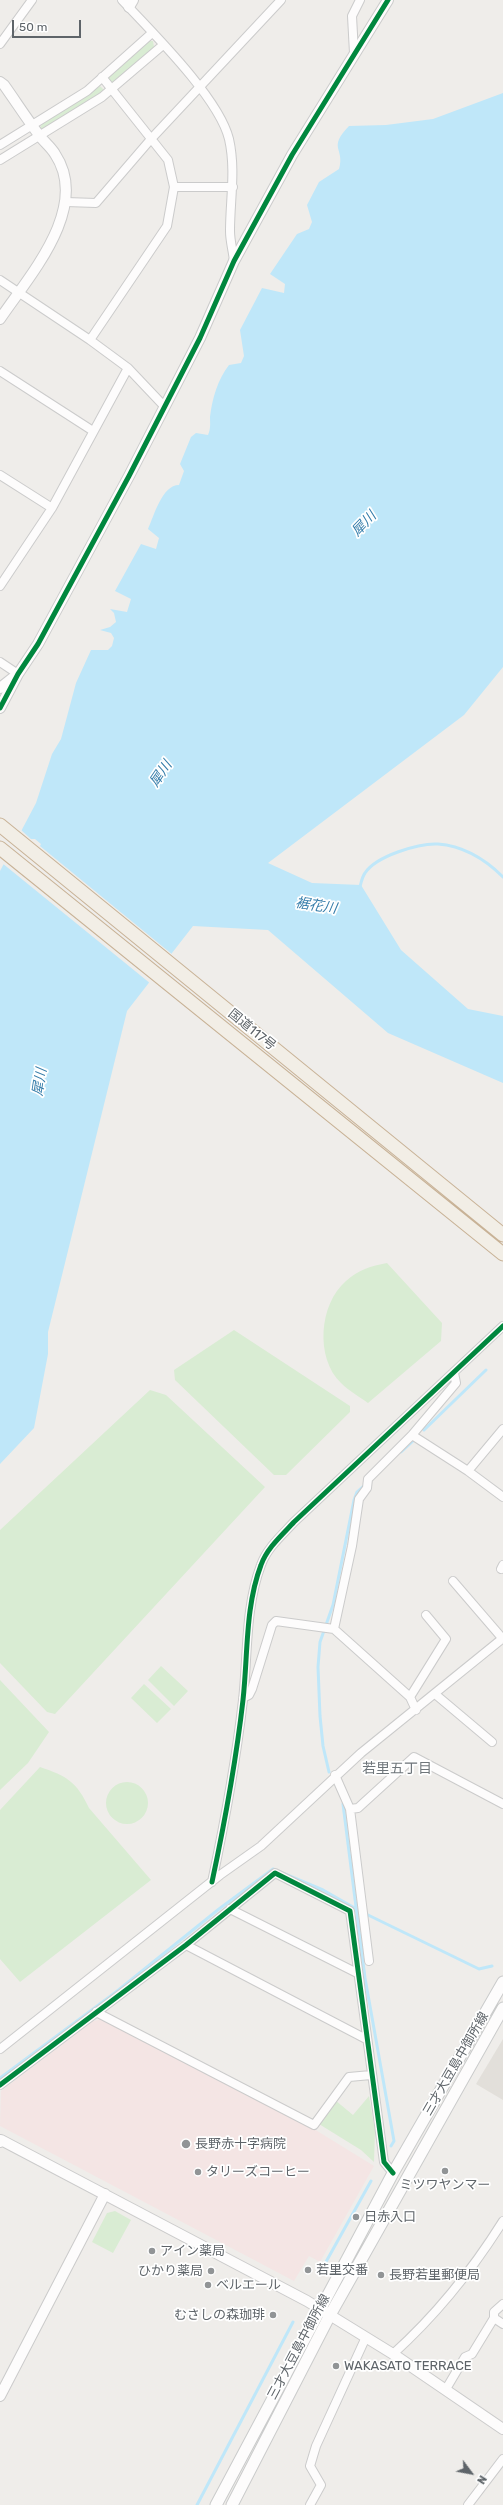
<!DOCTYPE html>
<meta charset="utf-8">
<style>
body{margin:0}
#map{position:relative;width:503px;height:2505px;overflow:hidden;background:#efedea;font-family:Rubik,sans-serif}
canvas{display:block}
.north{position:absolute;left:451px;top:2453px;width:40px;height:40px;-webkit-text-stroke:3px #fff;paint-order:stroke;rotate:122deg;font-size:11px;font-weight:700;line-height:16px;text-align:center;color:#5e6469}
.north::after{content:'';display:block;margin:auto;width:14px;height:18px;background:#5e6469;clip-path:polygon(50% 0,100% 100%,50% 72%,0 100%)}
.scale{position:absolute;left:12px;top:20px;width:69px;height:18px;box-sizing:border-box;border:2px solid #5e6469;border-top:0;padding-left:5px;font-size:12px;line-height:14px;white-space:nowrap;color:#5e6469;-webkit-text-stroke:3px #fff;paint-order:stroke}
</style>
<div id="map">
<canvas width="503" height="2505"></canvas>
<div class="north">N</div>
<div class="scale">50 m</div>
</div>
<script>
const ctx = document.querySelector('canvas').getContext('2d');
ctx.lineJoin = 'round';
function fillPath(path, color) { ctx.fillStyle = color; ctx.fill(path, 'evenodd'); }
function stroke(path, color, width, dash) { ctx.strokeStyle = color; ctx.lineWidth = width; ctx.lineCap = dash ? 'butt' : 'round'; ctx.setLineDash(dash || []); ctx.stroke(path); }
function drawText(font, color, halo, rows, align = 'center') {
  ctx.font = font + ' Rubik,"Noto Sans JP",sans-serif'; ctx.lineWidth = 3.5; ctx.setLineDash([]); ctx.textBaseline = 'middle'; ctx.strokeStyle = halo; ctx.fillStyle = color; for (const [text, x, y, turn = 0] of rows) {
    ctx.save(); ctx.translate(x, y); ctx.rotate((+turn || 0) * Math.PI / 180); ctx.textAlign = isNaN(turn) ? turn : align; if (halo) ctx.strokeText(text, 0, 0); ctx.fillText(text, 0, 0); ctx.restore();
  }
}
const education = new Path2D(`
 M 503,2039 L 503,2100 L 476,2084 Z`);
const medical = new Path2D(`
 M 103,2019 L 314,2129 L 374,2166 L 320,2262 L 309,2256 L 294,2281 L 0,2126 L 1,2091 L 93,2021 Z`);
const green = new Path2D(`
 M 149,41 L 153,41 L 154,47 L 113,83 L 107,81 L 108,77 Z
 M 100,86 L 104,90 L 102,93 L 44,131 L 40,128 L 43,122 Z
 M 387,1263 L 442,1323 L 441,1341 L 368,1403 C 360,1397 349,1391 341,1383 C 315,1358 319,1304 346,1281 C 358,1270 371,1266 387,1263 Z
 M 234,1330 L 350,1406 L 350,1412 L 286,1475 L 274,1475 L 175,1380 L 174,1370 Z
 M 150,1390 L 166,1395 L 265,1487 L 55,1714 L 47,1712 L 0,1663 L 0,1530 Z
 M 161,1666 L 188,1691 L 174,1706 L 148,1680 Z
 M 0,1680 L 49,1732 L 28,1763 L 0,1790 Z
 M 144,1684 L 171,1709 L 157,1723 L 131,1698 Z
 M 40,1767 C 67,1776 77,1782 89,1808 L 151,1880 L 20,1982 L 0,1959 L 0,1810 Z
 M106 1803a21 21 0 1 1 42 0a21 21 0 1 1-42 0Z
 M 369,2096 L 375,2131 L 374,2162 L 361,2150 L 319,2124 L 335,2100 L 353,2115 Z
 M 115,2211 L 131,2220 L 113,2253 L 92,2242 L 107,2213 Z`);
const water = new Path2D(`
 M 503,93 L 503,667 L 464,715 L 268,863 L 312,883 L 361,885 L 401,950 L 468,1009 L 503,1016 L 503,1083 L 388,1033 L 268,930 L 193,926 L 127,1011 L 48,1332 L 48,1354 L 34,1428 L 0,1464 L 0,871 L 36,803 L 52,754 L 61,739 L 76,683 L 91,650 L 108,650 L 112,646 L 114,638 L 111,633 L 100,630 L 110,627 L 116,622 L 114,613 L 110,609 L 127,612 L 131,599 L 115,591 L 141,544 L 156,549 L 159,538 L 148,529 C 154,516 162,485 179,485 L 184,471 L 180,464 L 191,437 L 196,433 L 208,435 C 211,428 210,424 210,417 C 212,399 218,379 229,365 L 241,363 L 244,356 L 240,330 L 262,288 L 284,293 L 285,284 L 270,274 L 297,234 L 309,229 L 312,222 L 307,205 L 319,182 L 339,169 C 345,147 327,149 349,126 L 386,125 L 433,119 Z`);
const pier = new Path2D(`
 M 20,829 L 31,839 L 35,839 L 41,844 L 40,846 L 173,955 L 151,984 L 2,863 Z`);
const stream = new Path2D(`
 M 360,887 C 361,883 362,877 365,873 C 376,856 419,843 438,844 C 463,846 485,859 503,877
 M 424,1430 L 486,1370
 M 401,1452 L 413,1441
 M 329,1772 L 323,1746 L 320,1716 L 318,1667 L 320,1642 L 333,1605 L 354,1500 L 357,1492 L 366,1484
 M 343,1804 L 365,1978 L 394,2141 L 391,2146
 M 366,1914 L 479,1969 L 492,1966
 M 0,2078 L 116,1992 L 219,1909 L 273,1869 L 323,1890 L 360,1911
 M 322,2269 L 371,2181
 M 197,2505 L 293,2322`);
const minor = new Path2D(`
 M 122,0 C 152,32 219,98 229,139 C 236,170 230,200 230,231 C 230,241 233,251 234,261
 M 0,44 L 32,0
 M 354,53 L 352,16 L 360,0
 M 0,145 L 87,91 L 152,33
 M 0,160 L 102,97 L 163,45
 M 174,187 L 233,187
 M 66,202 L 96,203 L 151,139 L 281,0
 M 0,280 L 90,340 L 128,368 L 164,406
 M 90,340 L 167,226 L 174,187 L 168,160 L 102,77
 M 0,371 L 93,431
 M 0,475 L 52,508
 M 0,586 L 52,508 L 128,368
 M 0,662 L 18,674
 M 412,1435 L 468,1471 L 503,1497
 M 468,1471 L 503,1429
 M 501,1569 L 503,1565
 M 453,1581 L 502,1638
 M 334,1629 L 352,1546 L 359,1499 L 367,1488 L 368,1479 L 412,1435 L 456,1383 L 454,1373
 M 435,1694 L 492,1742
 M 410,1697 L 446,1639 L 426,1615
 M 243,1698 L 249,1695 L 252,1689 L 272,1625 L 276,1621 L 334,1629 L 410,1697 L 416,1710
 M 335,1775 L 350,1809 L 358,1808 L 414,1757 L 503,1804
 M 350,1809 L 369,1961
 M 212,1882 C 225,1821 236,1761 243,1700 C 248,1655 245,1607 261,1565 C 267,1548 282,1535 294,1522 L 503,1326
 M 230,1909 L 357,1973
 M 186,1945 L 366,2039
 M 96,2012 L 314,2125 L 349,2077 L 371,2075
 M 0,2049 L 220,1875 L 261,1846 L 361,1753 L 503,1638
 M 0,2085 L 186,1945 L 275,1873 L 350,1911 L 384,2162 L 393,2173
 M 494,2318 L 503,2324
 M 393,2354 C 435,2316 473,2269 503,2221
 M 446,2389 L 465,2357 L 472,2354 L 494,2318 L 494,2312 L 503,2304
 M 310,2505 L 321,2485 L 310,2466 L 316,2446 L 366,2337
 M 468,2505 L 503,2459`);
const tertiary = new Path2D(`
 M 129,7 L 133,0
 M 0,82 L 4,85 C 16,102 27,119 39,135 C 44,142 51,147 55,154 C 91,208 29,276 0,319
 M 0,688 L 14,677
 M 0,708 L 18,674 L 38,644 L 129,476 L 200,338 L 234,261 L 292,155 L 388,0
 M 0,2142 L 1,2140 L 307,2301 L 393,2354 L 503,2429
 M 0,2396 L 105,2194`);
const secondary = new Path2D(`
 M 216,2505 L 393,2173 L 503,1982
 M 232,2505 L 330,2315 L 503,2008`);
const trunk = new Path2D(`
 M 0,825 L 503,1235
 M 0,848 L 503,1254`);
const cycleway = new Path2D(`
 M 0,708 L 18,674 L 38,644 L 129,476 L 200,338 L 234,261 L 292,155 L 388,0
 M 212,1882 C 225,1821 236,1761 243,1700 C 248,1655 245,1607 261,1565 C 267,1548 282,1535 294,1522 L 503,1326
 M 0,2085 L 186,1945 L 275,1873 L 350,1911 L 384,2162 L 393,2173`);
const markers = [
 [186,2144,5,"#919496"],
 [445,2171,4,"#919496"],
 [198,2172,4,"#919496"],
 [356,2217,4,"#919496"],
 [152,2251,4,"#919496"],
 [308,2270,4,"#919496"],
 [211,2271,4,"#919496"],
 [381,2275,4,"#919496"],
 [208,2285,4,"#919496"],
 [273,2315,4,"#919496"],
 [336,2366,4,"#919496"]
];
const streetNames = [
 ["国道117号",252,1030,39],
 ["三才大豆島中御所線",456,2064,-60],
 ["三才大豆島中御所線",299,2347,-62]
];
const poiNames = [
 ["長野赤十字病院",195,2144],
 ["タリーズコーヒー",206,2172],
 ["ミツワヤンマー",445,2185,"center"],
 ["日赤入口",364,2217],
 ["アイン薬局",160,2251],
 ["若里交番",316,2270],
 ["ひかり薬局",203,2271,"right"],
 ["長野若里郵便局",389,2275],
 ["ベルエール",216,2285],
 ["むさしの森珈琲",265,2315,"right"],
 ["WAKASATO TERRACE",344,2366]
];
const waterNames = [
 ["犀川",364,524,-46],
 ["犀川",161,774,-56],
 ["裾花川",316,906,9],
 ["犀川",40,1082,-81]
];
const neighbourhoodNames = [
 ["若里五丁目",397,1769]
];
fillPath(education, '#e2dfda');
fillPath(medical, '#f4e5e4');
fillPath(green, '#d9ecd3');
fillPath(water, '#bfe7f9');
fillPath(pier, '#efedea');
stroke(stream, '#bfe7f9', 3);
stroke(minor, '#cbcbcb', 10);
stroke(tertiary, '#cbcbcb', 12);
stroke(secondary, '#cacbcb', 13);
stroke(trunk, '#c8b296', 15);
stroke(minor, '#fdfcfc', 8);
stroke(tertiary, '#fdfcfc', 10);
stroke(secondary, '#fdfcfc', 11);
stroke(trunk, '#f2eee6', 13);
stroke(cycleway, '#00873e', 5);
for (const [x, y, r, color] of markers) { const dot = new Path2D(); dot.arc(x, y, r, 0, 2 * Math.PI); ctx.fillStyle = color; ctx.fill(dot); stroke(dot, '#fff', 1.5); }
drawText('13px', '#5e6469', '#fff', streetNames);
drawText('13px', '#5e6469', '#fff', poiNames, 'left');
drawText('italic 14px', '#357daa', '#fff', waterNames);
drawText('14px', '#6f767b', '#fff', neighbourhoodNames);
</script>
